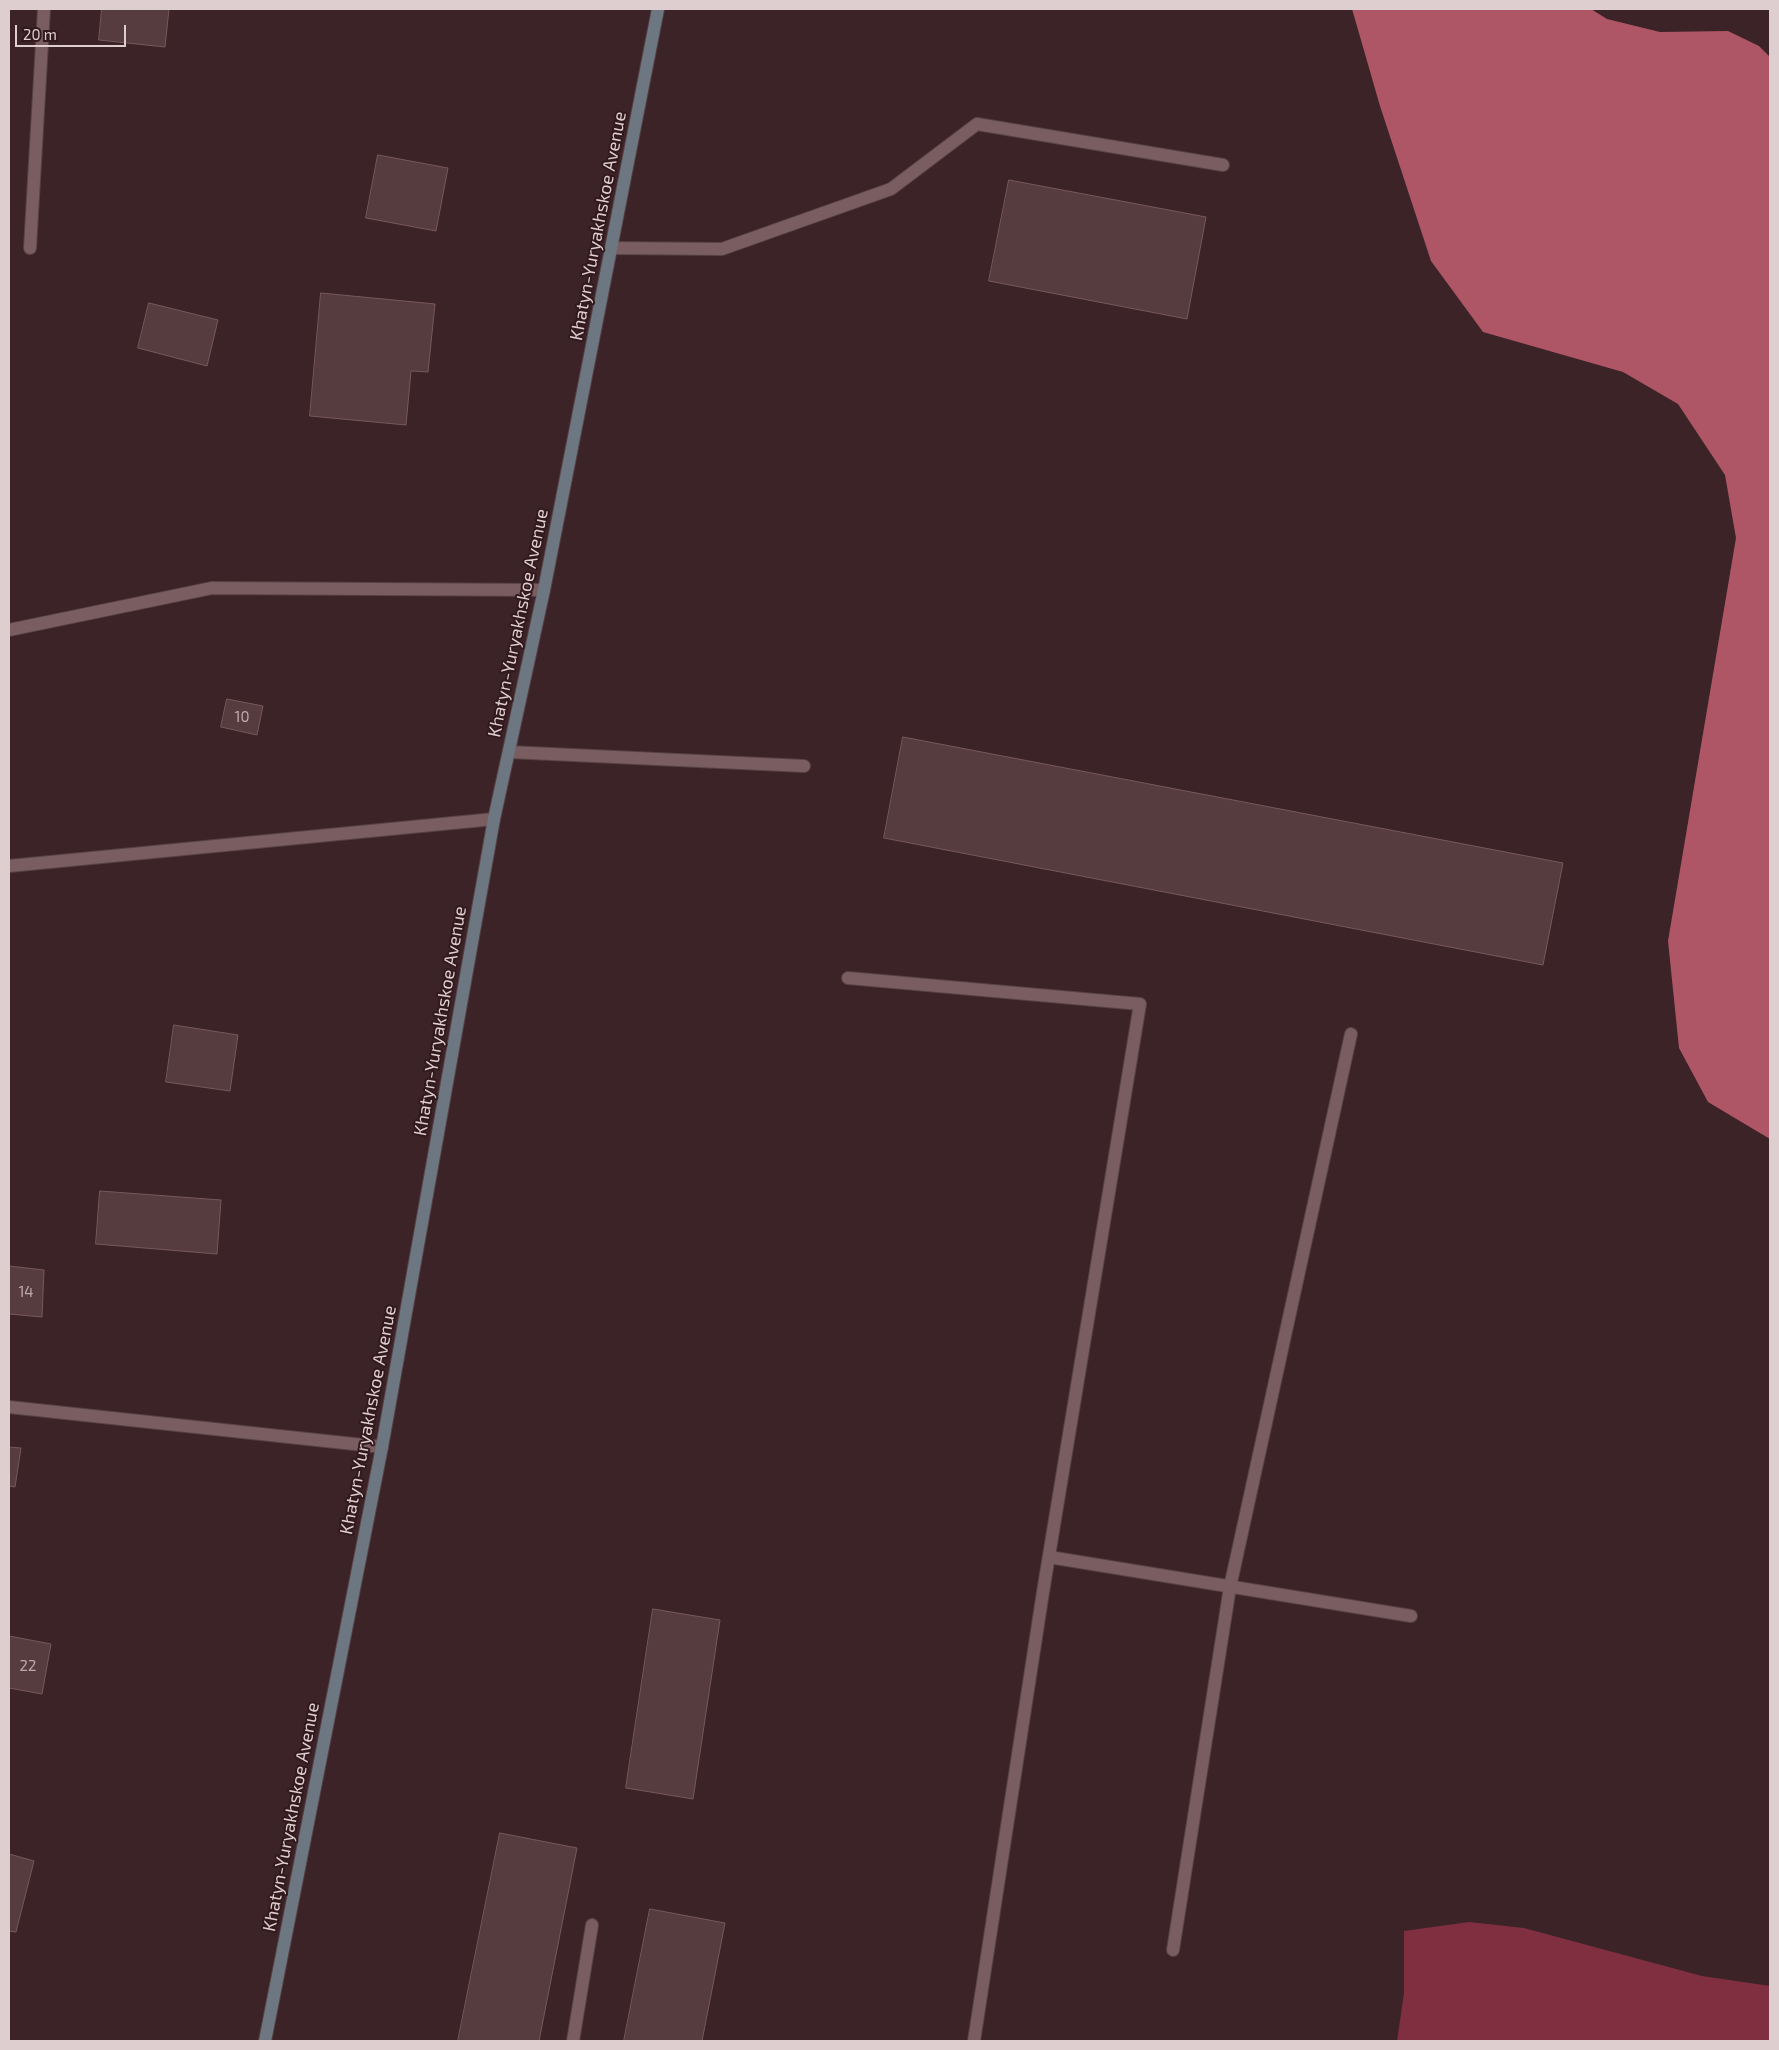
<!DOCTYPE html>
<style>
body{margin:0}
#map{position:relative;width:1779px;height:2050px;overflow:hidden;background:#3c2327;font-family:"Exo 2",sans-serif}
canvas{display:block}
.frame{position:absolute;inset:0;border:10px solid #dfced0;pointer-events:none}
.scale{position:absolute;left:15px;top:25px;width:111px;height:22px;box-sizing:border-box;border:2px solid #dfced0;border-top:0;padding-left:6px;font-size:15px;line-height:18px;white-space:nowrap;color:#dfced0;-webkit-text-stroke:4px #31191d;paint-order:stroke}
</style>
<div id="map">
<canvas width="1779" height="2050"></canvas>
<div class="frame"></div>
<div class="scale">20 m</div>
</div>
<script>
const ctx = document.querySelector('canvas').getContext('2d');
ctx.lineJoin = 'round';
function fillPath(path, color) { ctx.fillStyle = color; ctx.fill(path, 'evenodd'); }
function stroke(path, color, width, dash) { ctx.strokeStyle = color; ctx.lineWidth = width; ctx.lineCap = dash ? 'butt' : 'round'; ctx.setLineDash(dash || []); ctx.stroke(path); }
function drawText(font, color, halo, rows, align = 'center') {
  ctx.font = font + ' "Exo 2",sans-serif'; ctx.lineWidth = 4; ctx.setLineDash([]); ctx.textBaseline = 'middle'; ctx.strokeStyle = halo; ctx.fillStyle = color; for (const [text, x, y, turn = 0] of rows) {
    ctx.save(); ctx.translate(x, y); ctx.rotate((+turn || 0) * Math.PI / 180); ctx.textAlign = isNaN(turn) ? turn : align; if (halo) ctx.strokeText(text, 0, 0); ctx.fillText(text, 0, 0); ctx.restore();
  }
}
const green = new Path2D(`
 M 1469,1922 L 1524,1928 L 1702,1976 L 1770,1986 L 1770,2041 L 1397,2041 L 1404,1993 L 1404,1931 Z`);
const water = new Path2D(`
 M 1352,9 L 1591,9 L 1607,19 L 1660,32 L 1728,31 L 1759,46 L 1770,57 L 1770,1139 L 1708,1102 L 1679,1048 L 1668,941 L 1736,538 L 1725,475 L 1678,404 L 1623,372 L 1483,332 L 1431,261 L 1380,106 Z`);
const building = new Path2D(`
 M 102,9 L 169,9 L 165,47 L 99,40 Z
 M 378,155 L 448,168 L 436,231 L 366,218 Z
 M 1009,180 L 1206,217 L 1187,319 L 989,281 Z
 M 321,293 L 435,304 L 428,372 L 411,371 L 406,425 L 310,416 Z
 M 149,303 L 218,320 L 207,366 L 138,348 Z
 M 227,699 L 263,706 L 257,735 L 221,727 Z
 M 903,737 L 1563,863 L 1543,965 L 884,838 Z
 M 174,1025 L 238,1035 L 230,1091 L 166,1082 Z
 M 100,1191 L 221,1200 L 217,1254 L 96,1244 Z
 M 9,1266 L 44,1270 L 42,1317 L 9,1314 Z
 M 9,1447 L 21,1448 L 15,1487 L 9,1486 Z
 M 653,1609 L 720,1620 L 693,1799 L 626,1788 Z
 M 9,1636 L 51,1644 L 42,1694 L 9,1688 Z
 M 500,1833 L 577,1848 L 539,2041 L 458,2041 Z
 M 9,1854 L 34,1861 L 16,1932 L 9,1931 Z
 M 650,1909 L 725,1923 L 702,2041 L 624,2041 Z`);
const lane = new Path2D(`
 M 611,248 L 722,249 L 891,189 L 977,124 L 1223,165
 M 509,752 L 804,766
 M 848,978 L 1140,1004 L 1043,1592 L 974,2041
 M 1049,1557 L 1411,1616
 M 1173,1950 L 1230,1587 L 1351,1034
 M 573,2041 L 592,1925`);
const street = new Path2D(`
 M 30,248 L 44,9
 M 9,630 L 212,588 L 544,590
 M 9,866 L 494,819
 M 9,1407 L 382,1447`);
const secondary = new Path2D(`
 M 265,2041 L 382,1447 L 494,819 L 544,590 L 658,9`);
const numberNames = [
 ["10",242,717],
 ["14",26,1292],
 ["22",28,1666]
];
const streetNames = [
 ["Khatyn-Yuryakhskoe Avenue",598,226,-79],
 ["Khatyn-Yuryakhskoe Avenue",518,623,-78],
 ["Khatyn-Yuryakhskoe Avenue",440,1021,-80],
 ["Khatyn-Yuryakhskoe Avenue",368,1420,-79],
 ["Khatyn-Yuryakhskoe Avenue",291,1817,-79]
];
fillPath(green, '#7f2f40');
fillPath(water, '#af5666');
fillPath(building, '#563b3f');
stroke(building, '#76595d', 1);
stroke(lane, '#574246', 14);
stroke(street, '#574246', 14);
stroke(secondary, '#574246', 14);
stroke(lane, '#7a5d61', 12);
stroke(street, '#7a5d61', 12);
stroke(secondary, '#6d7782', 12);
drawText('15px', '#bda9ac', null, numberNames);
drawText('18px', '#dfced0', '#31191d', streetNames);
</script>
